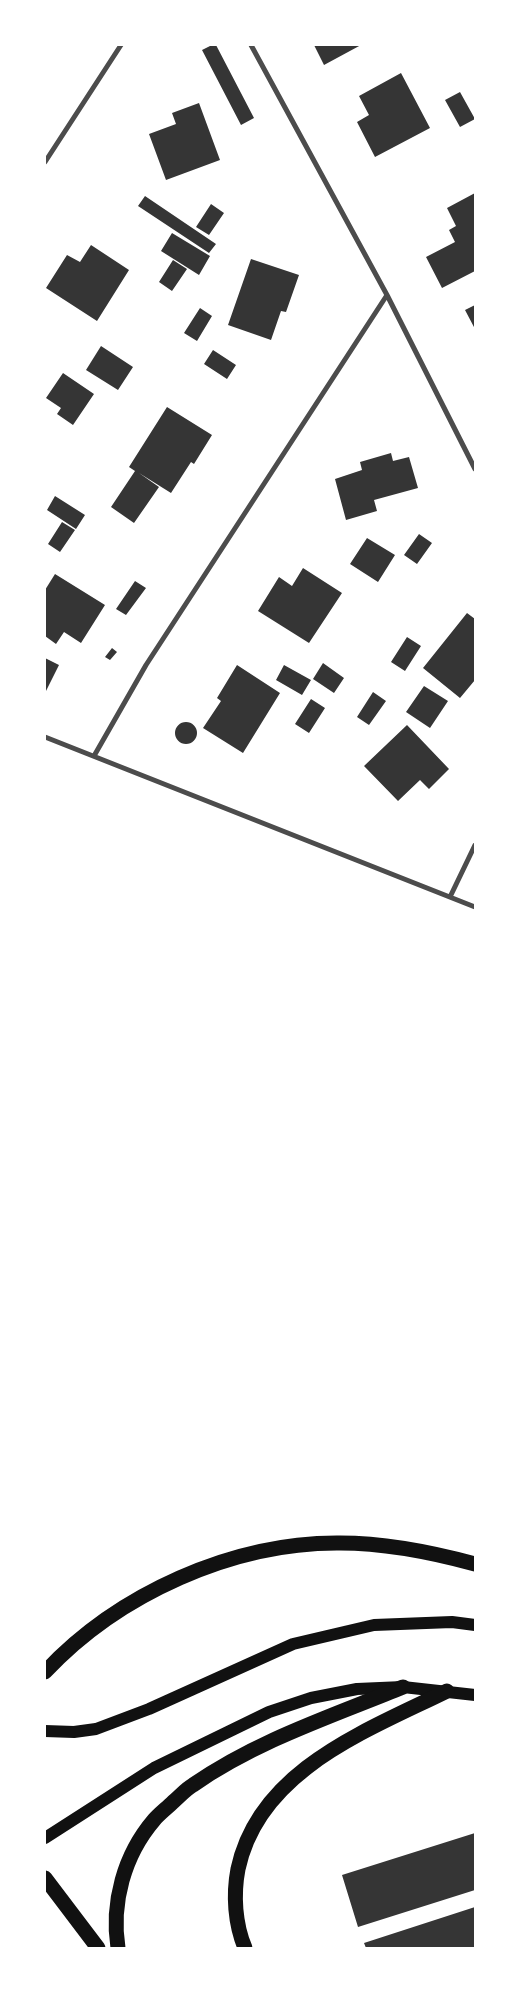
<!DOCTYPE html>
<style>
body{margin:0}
#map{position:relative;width:520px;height:1993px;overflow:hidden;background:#fff;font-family:"DM Sans",sans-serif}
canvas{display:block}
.frame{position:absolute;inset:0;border:46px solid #fff;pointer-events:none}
</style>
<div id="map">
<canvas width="520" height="1993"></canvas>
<div class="frame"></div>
</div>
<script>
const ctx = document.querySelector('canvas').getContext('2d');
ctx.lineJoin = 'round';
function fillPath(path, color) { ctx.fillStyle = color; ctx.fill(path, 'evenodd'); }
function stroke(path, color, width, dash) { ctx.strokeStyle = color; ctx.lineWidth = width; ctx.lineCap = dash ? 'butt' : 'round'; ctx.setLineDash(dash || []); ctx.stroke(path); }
const building = new Path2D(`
 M 212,45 L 216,45 L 254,118 L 241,125 L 202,50 Z
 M 314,45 L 361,45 L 324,65 Z
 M 401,73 L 430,128 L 375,157 L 357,122 L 369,115 L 359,96 Z
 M 460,92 L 475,119 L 460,127 L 445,100 Z
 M 199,103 L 220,160 L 166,180 L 149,134 L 176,124 L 172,113 Z
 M 475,193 L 475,271 L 442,288 L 426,257 L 455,242 L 449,230 L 456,226 L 447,208 Z
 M 145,196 L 216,244 L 209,253 L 138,206 Z
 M 211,204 L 224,213 L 209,235 L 196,227 Z
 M 172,233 L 210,256 L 199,275 L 161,251 Z
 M 91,245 L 129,270 L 97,321 L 46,288 L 67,255 L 80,262 Z
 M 251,259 L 299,275 L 286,312 L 281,311 L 271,340 L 228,325 Z
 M 173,260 L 187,269 L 172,291 L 159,282 Z
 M 475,305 L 475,329 L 465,310 Z
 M 200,308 L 212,316 L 197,341 L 184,333 Z
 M 101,346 L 133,367 L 118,390 L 86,370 Z
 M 213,350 L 236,365 L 227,379 L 204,364 Z
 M 63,373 L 94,394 L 73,425 L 57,414 L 61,408 L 46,398 Z
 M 167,407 L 212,435 L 194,464 L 191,462 L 171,493 L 139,473 L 159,487 L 134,523 L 111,507 L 135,471 L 129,467 Z
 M 391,453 L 393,461 L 409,457 L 418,488 L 374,500 L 377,511 L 346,520 L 335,479 L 362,470 L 360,462 Z
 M 55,496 L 85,515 L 76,529 L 47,510 Z
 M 62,522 L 75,530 L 60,552 L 48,544 Z
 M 419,534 L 432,543 L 417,564 L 404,555 Z
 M 367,538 L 395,555 L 378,582 L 350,564 Z
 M 303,568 L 342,593 L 309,643 L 258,611 L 279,577 L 292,586 Z
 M 55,574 L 105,605 L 81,643 L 64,632 L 56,644 L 45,636 L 45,590 Z
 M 135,581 L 146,588 L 126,615 L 116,609 Z
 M 467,613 L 475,619 L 475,680 L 460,698 L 423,668 Z
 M 407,637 L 421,646 L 405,671 L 391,662 Z
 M 112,648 L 117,652 L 110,660 L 105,657 Z
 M 45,658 L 59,665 L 45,693 Z
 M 323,663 L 344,678 L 334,693 L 313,679 Z
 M 237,665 L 280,693 L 243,753 L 203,728 L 221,701 L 217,698 Z
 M 284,665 L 311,680 L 302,695 L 276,680 Z
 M 424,686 L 448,701 L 430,728 L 406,712 Z
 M 373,692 L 386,701 L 369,725 L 357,717 Z
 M 311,699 L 325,708 L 309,733 L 295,724 Z
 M175 733a11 11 0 1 1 22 0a11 11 0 1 1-22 0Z
 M 407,725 L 449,769 L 429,789 L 420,780 L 398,801 L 364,766 Z
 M 475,1833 L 475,1890 L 358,1927 L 342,1875 Z
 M 475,1907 L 475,1948 L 366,1948 L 364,1943 Z`);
const minor = new Path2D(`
 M 251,45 L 387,295 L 475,469
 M 45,162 L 121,45
 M 45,737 L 475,907
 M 94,756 L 146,665 L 387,295
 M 450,897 L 475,845`);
const primary = new Path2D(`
 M 45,1731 L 74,1732 L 96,1729 L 149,1709 L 293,1644 L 374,1625 L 452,1622 L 475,1625
 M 45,1838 L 154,1768 L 269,1712 L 311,1698 L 357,1689 L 403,1687 L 475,1695`);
const motorway = new Path2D(`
 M 45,1672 C 118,1594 233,1542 340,1543 C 386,1543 431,1552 475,1564
 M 45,1878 L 98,1948
 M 118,1948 C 111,1903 124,1855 154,1820 C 159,1814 167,1808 173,1802 C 180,1796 186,1789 193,1785 C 256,1741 332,1716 403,1687
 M 245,1948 C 235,1924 233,1895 238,1869 C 259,1770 366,1731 447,1691`);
fillPath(building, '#353535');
stroke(minor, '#4c4c4c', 5);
stroke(primary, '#111', 12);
stroke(motorway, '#111', 15);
</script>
